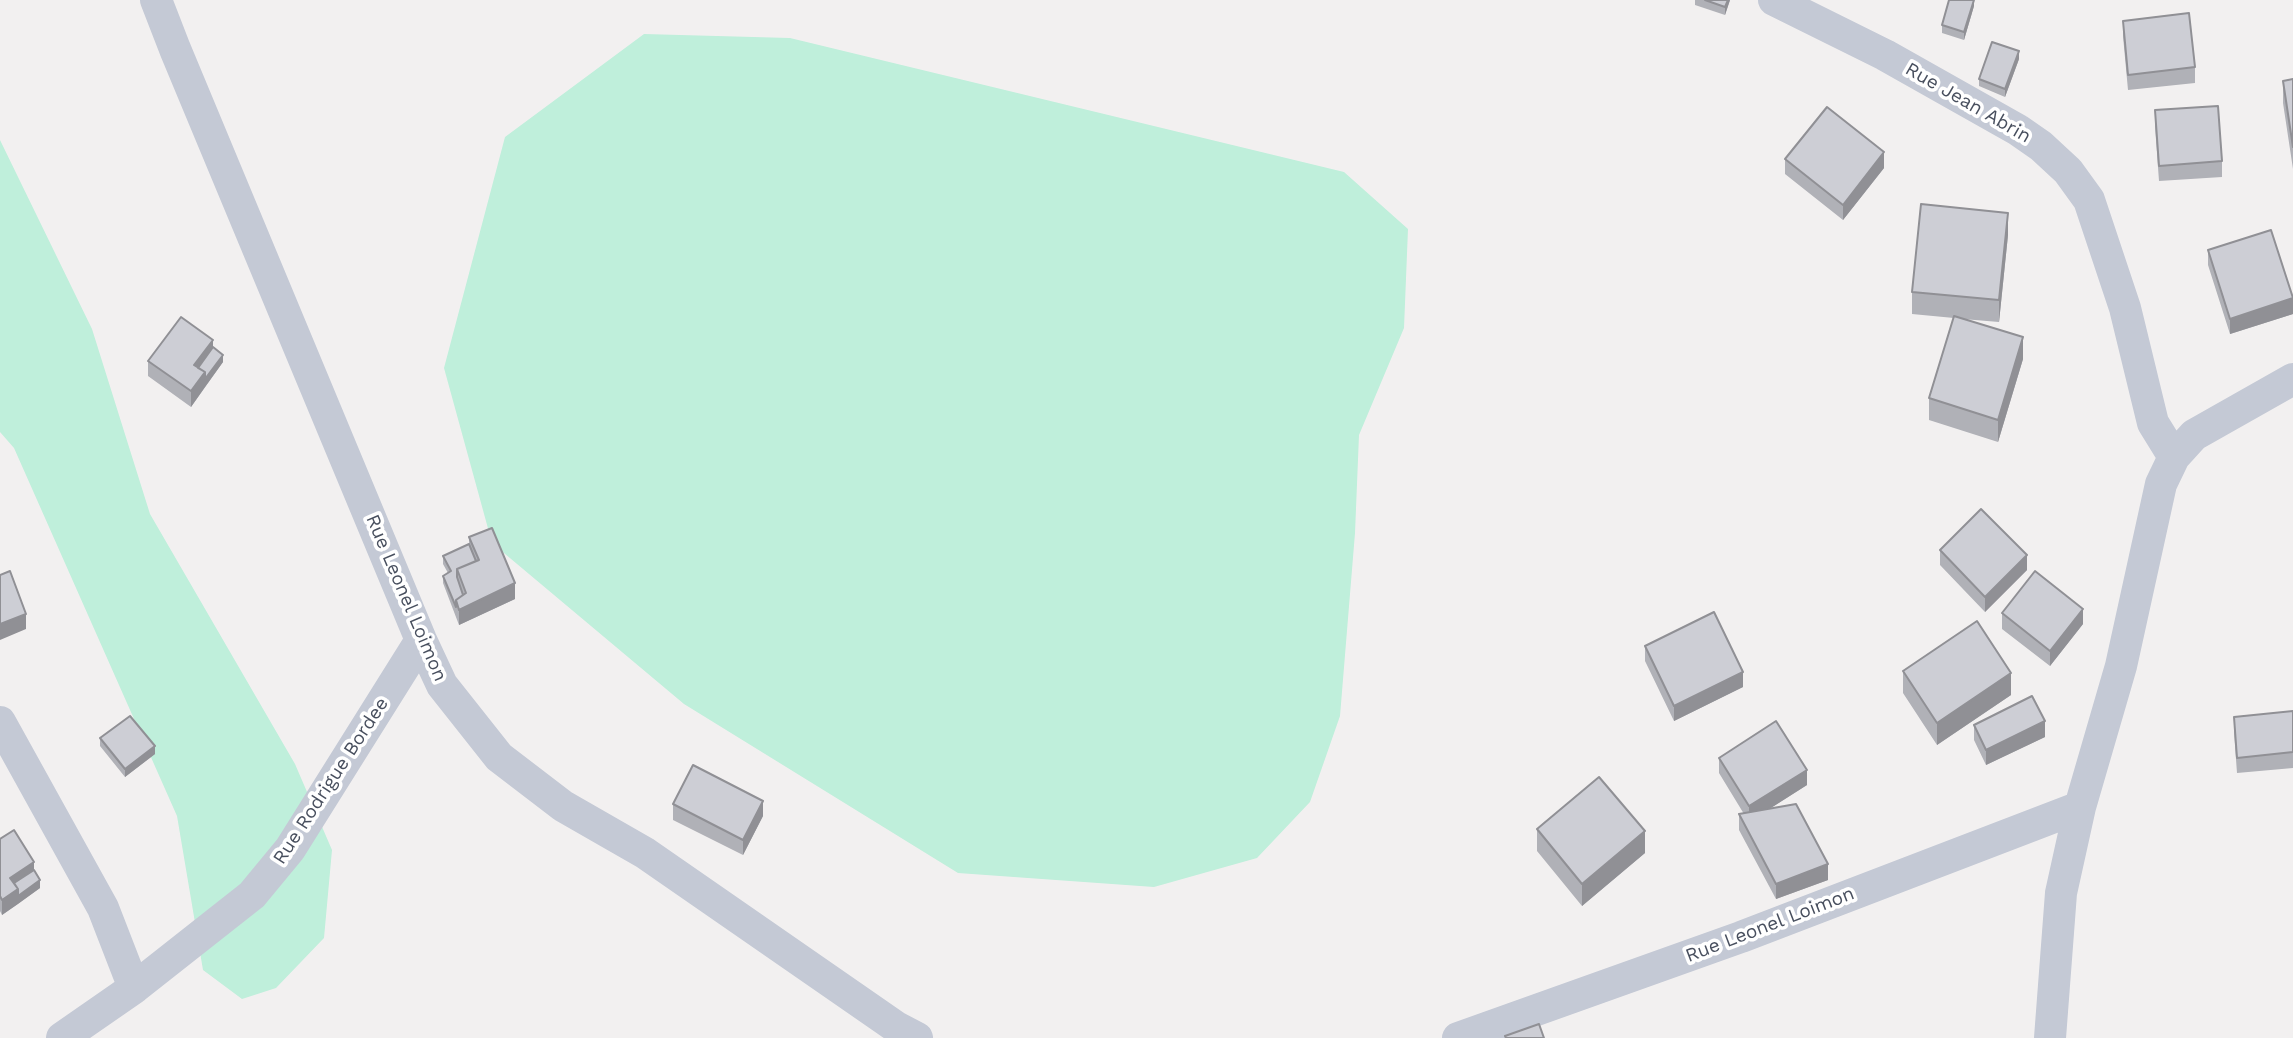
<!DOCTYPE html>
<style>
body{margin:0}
canvas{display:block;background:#f2f0f0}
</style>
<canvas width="2293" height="1038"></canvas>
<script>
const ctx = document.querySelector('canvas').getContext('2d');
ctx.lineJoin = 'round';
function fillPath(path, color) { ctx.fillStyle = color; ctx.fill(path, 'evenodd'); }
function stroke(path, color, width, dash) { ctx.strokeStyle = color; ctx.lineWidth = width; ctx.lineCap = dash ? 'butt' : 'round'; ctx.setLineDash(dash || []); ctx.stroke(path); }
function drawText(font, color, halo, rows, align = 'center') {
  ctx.font = font + ' "Work Sans",sans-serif'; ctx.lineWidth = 7; ctx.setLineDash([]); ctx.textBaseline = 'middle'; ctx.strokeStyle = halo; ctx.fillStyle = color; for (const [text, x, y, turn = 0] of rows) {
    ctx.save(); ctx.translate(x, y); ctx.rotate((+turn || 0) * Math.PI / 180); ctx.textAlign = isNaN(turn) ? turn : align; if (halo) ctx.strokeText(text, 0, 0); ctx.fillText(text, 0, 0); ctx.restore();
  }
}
const green = new Path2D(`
 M 644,34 L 790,38 L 1344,172 L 1408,229 L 1404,328 L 1359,435 L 1355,533 L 1340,716 L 1310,802 L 1257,858 L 1154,887 L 958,873 L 684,704 L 492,543 L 444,368 L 505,137 Z
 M 0,140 L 92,329 L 150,514 L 295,764 L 332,850 L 324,938 L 276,988 L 242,999 L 203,970 L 177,816 L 14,448 L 0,432 Z`);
const street = new Path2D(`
 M 156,0 L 175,49 L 421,640 L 442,685 L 499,757 L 563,806 L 645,853 L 896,1027 L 917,1038
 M 1774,0 L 1885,55 L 2018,130 L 2041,146 L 2068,171 L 2089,200 L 2125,308 L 2153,423 L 2174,457
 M 0,722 L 103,908 L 134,988
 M 62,1038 L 134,988 L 252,895 L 290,849 L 421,640
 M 1458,1038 L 1741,937 L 2080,807
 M 2050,1038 L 2061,893 L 2080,807 L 2121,666 L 2161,484 L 2174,457 L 2194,435 L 2293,379`);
const wall = new Path2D(`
 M 1695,0 L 1730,0 L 1725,15 L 1695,5 Z
 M 1974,6 L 1964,40 L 1942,33 L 1942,25 Z
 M 2123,21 L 2195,67 L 2195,83 L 2128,90 L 2123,36 Z
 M 2019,59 L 2005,97 L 1979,86 L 1979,79 Z
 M 2293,79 L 2293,169 L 2283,103 L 2283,81 Z
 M 2155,110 L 2222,161 L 2222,177 L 2159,181 L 2155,126 Z
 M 1785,159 L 1884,168 L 1843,220 L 1785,174 Z
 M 2008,235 L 1999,322 L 1963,319 L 2023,359 L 1998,442 L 1929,420 L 1929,398 L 1954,318 L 1912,314 L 1912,292 Z
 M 2208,250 L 2293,314 L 2230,334 L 2208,265 Z
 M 213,347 L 223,362 L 191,407 L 148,376 L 148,361 Z
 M 469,537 L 515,599 L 459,625 L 443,583 L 443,576 L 448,573 L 443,564 L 443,556 L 469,544 Z
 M 1940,550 L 2027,570 L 1985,612 L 1940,565 Z
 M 2002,613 L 2083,624 L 2050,666 L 2002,629 Z
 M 1645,646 L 1743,687 L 1674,721 L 1645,661 Z
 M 1903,671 L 2011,695 L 1937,745 L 1903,693 Z
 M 2293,711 L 2293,768 L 2237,773 L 2234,732 L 2234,717 Z
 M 1974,725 L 2045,737 L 1986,765 L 1974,740 Z
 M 100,738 L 155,754 L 125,777 L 100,746 Z
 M 1719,758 L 1807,785 L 1769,809 L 1828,880 L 1776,899 L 1739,830 L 1739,814 L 1744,814 L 1719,773 Z
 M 673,804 L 763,816 L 743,855 L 673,820 Z
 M 1537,829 L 1645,853 L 1582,906 L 1537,851 Z
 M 0,839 L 34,870 L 40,888 L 2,915 L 0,911 Z`);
const shadedWall = new Path2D(`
 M 1728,0 L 1730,0 L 1725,15 L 1725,7 Z
 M 1974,0 L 1974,6 L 1964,40 L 1964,32 Z
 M 2019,51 L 2019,59 L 2005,97 L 2005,89 Z
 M 1884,152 L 1884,168 L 1843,220 L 1843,205 Z
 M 2008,213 L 2008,235 L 1999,322 L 1999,300 Z
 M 2293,298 L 2293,314 L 2230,334 L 2230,319 Z
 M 2023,337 L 2023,359 L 1998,442 L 1998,420 Z
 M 213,340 L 213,355 L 195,373 L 194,365 Z
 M 223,355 L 223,362 L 205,387 L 205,379 Z
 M 205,372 L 205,387 L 191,407 L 191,391 Z
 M 2027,555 L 2027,570 L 1985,612 L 1985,597 Z
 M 515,583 L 515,599 L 459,625 L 459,610 Z
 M 2083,609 L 2083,624 L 2050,666 L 2050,651 Z
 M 26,614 L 26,629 L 0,640 L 0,624 Z
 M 1743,672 L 1743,687 L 1674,721 L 1674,706 Z
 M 2011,673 L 2011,695 L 1937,745 L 1937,723 Z
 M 2045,721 L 2045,737 L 1986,765 L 1986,750 Z
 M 155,746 L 155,754 L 125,777 L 125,769 Z
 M 1807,770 L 1807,785 L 1749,822 L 1749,806 Z
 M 763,801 L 763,816 L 743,855 L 743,840 Z
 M 1645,831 L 1645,853 L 1582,906 L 1582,884 Z
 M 34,862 L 34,878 L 14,891 L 10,878 Z
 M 1828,864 L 1828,880 L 1776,899 L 1776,884 Z
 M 40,880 L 40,888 L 18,904 L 18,896 Z
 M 18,889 L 18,904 L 2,915 L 2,900 Z`);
const building = new Path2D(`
 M 1705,0 L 1728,0 L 1725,7 Z
 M 1949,0 L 1974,0 L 1964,32 L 1942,25 Z
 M 2189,13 L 2195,67 L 2128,75 L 2123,21 Z
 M 1992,42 L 2019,51 L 2005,89 L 1979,79 Z
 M 2293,79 L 2293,147 L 2283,81 Z
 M 2218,106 L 2222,161 L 2159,166 L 2155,110 Z
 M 1827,107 L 1884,152 L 1843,205 L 1785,159 Z
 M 1921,204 L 2008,213 L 1999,300 L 1912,292 Z
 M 2271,230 L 2293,298 L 2230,319 L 2208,250 Z
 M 1954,316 L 2023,337 L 1998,420 L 1929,398 Z
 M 181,317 L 213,340 L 194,365 L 205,372 L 191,391 L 148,361 Z
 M 213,347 L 223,355 L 205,379 L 205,372 L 198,368 Z
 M 1981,509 L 2027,555 L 1985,597 L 1940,550 Z
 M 492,528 L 515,583 L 459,610 L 456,600 L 466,593 L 457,569 L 479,560 L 469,537 Z
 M 469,544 L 476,561 L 457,569 L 457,577 L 463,595 L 456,600 L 456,607 L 443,576 L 451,571 L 443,556 Z
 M 10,571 L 26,614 L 0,624 L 0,575 Z
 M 2035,571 L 2083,609 L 2050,651 L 2002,613 Z
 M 1714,612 L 1743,672 L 1674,706 L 1645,646 Z
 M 1977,621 L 2011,673 L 1937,723 L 1903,671 Z
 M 2032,696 L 2045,721 L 1986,750 L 1974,725 Z
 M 2293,711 L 2293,752 L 2237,758 L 2234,717 Z
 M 130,716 L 155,746 L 125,769 L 100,738 Z
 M 1776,721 L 1807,770 L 1749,806 L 1719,758 Z
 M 693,765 L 763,801 L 743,840 L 673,804 Z
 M 1599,777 L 1645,831 L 1582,884 L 1537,829 Z
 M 1796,804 L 1828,864 L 1776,884 L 1739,814 Z
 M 14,830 L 34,862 L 10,878 L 18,889 L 2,900 L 0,896 L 0,839 Z
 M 34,870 L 40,880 L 18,896 L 18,889 L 14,883 Z
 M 1539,1024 L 1544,1038 L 1506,1038 L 1505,1036 Z`);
const streetNames = [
 ["Rue Jean Abrin",1968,103,30],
 ["Rue Leonel Loimon",406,598,67],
 ["Rue Rodrigue Bordee",331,781,-57],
 ["Rue Leonel Loimon",1770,925,-21]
];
fillPath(green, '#bfefdb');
stroke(street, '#c4c9d5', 32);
fillPath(wall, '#b0b1b7');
fillPath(shadedWall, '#909095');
fillPath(building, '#cdced5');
stroke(building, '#909095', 2);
drawText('19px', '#484f5e', '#fff', streetNames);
</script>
